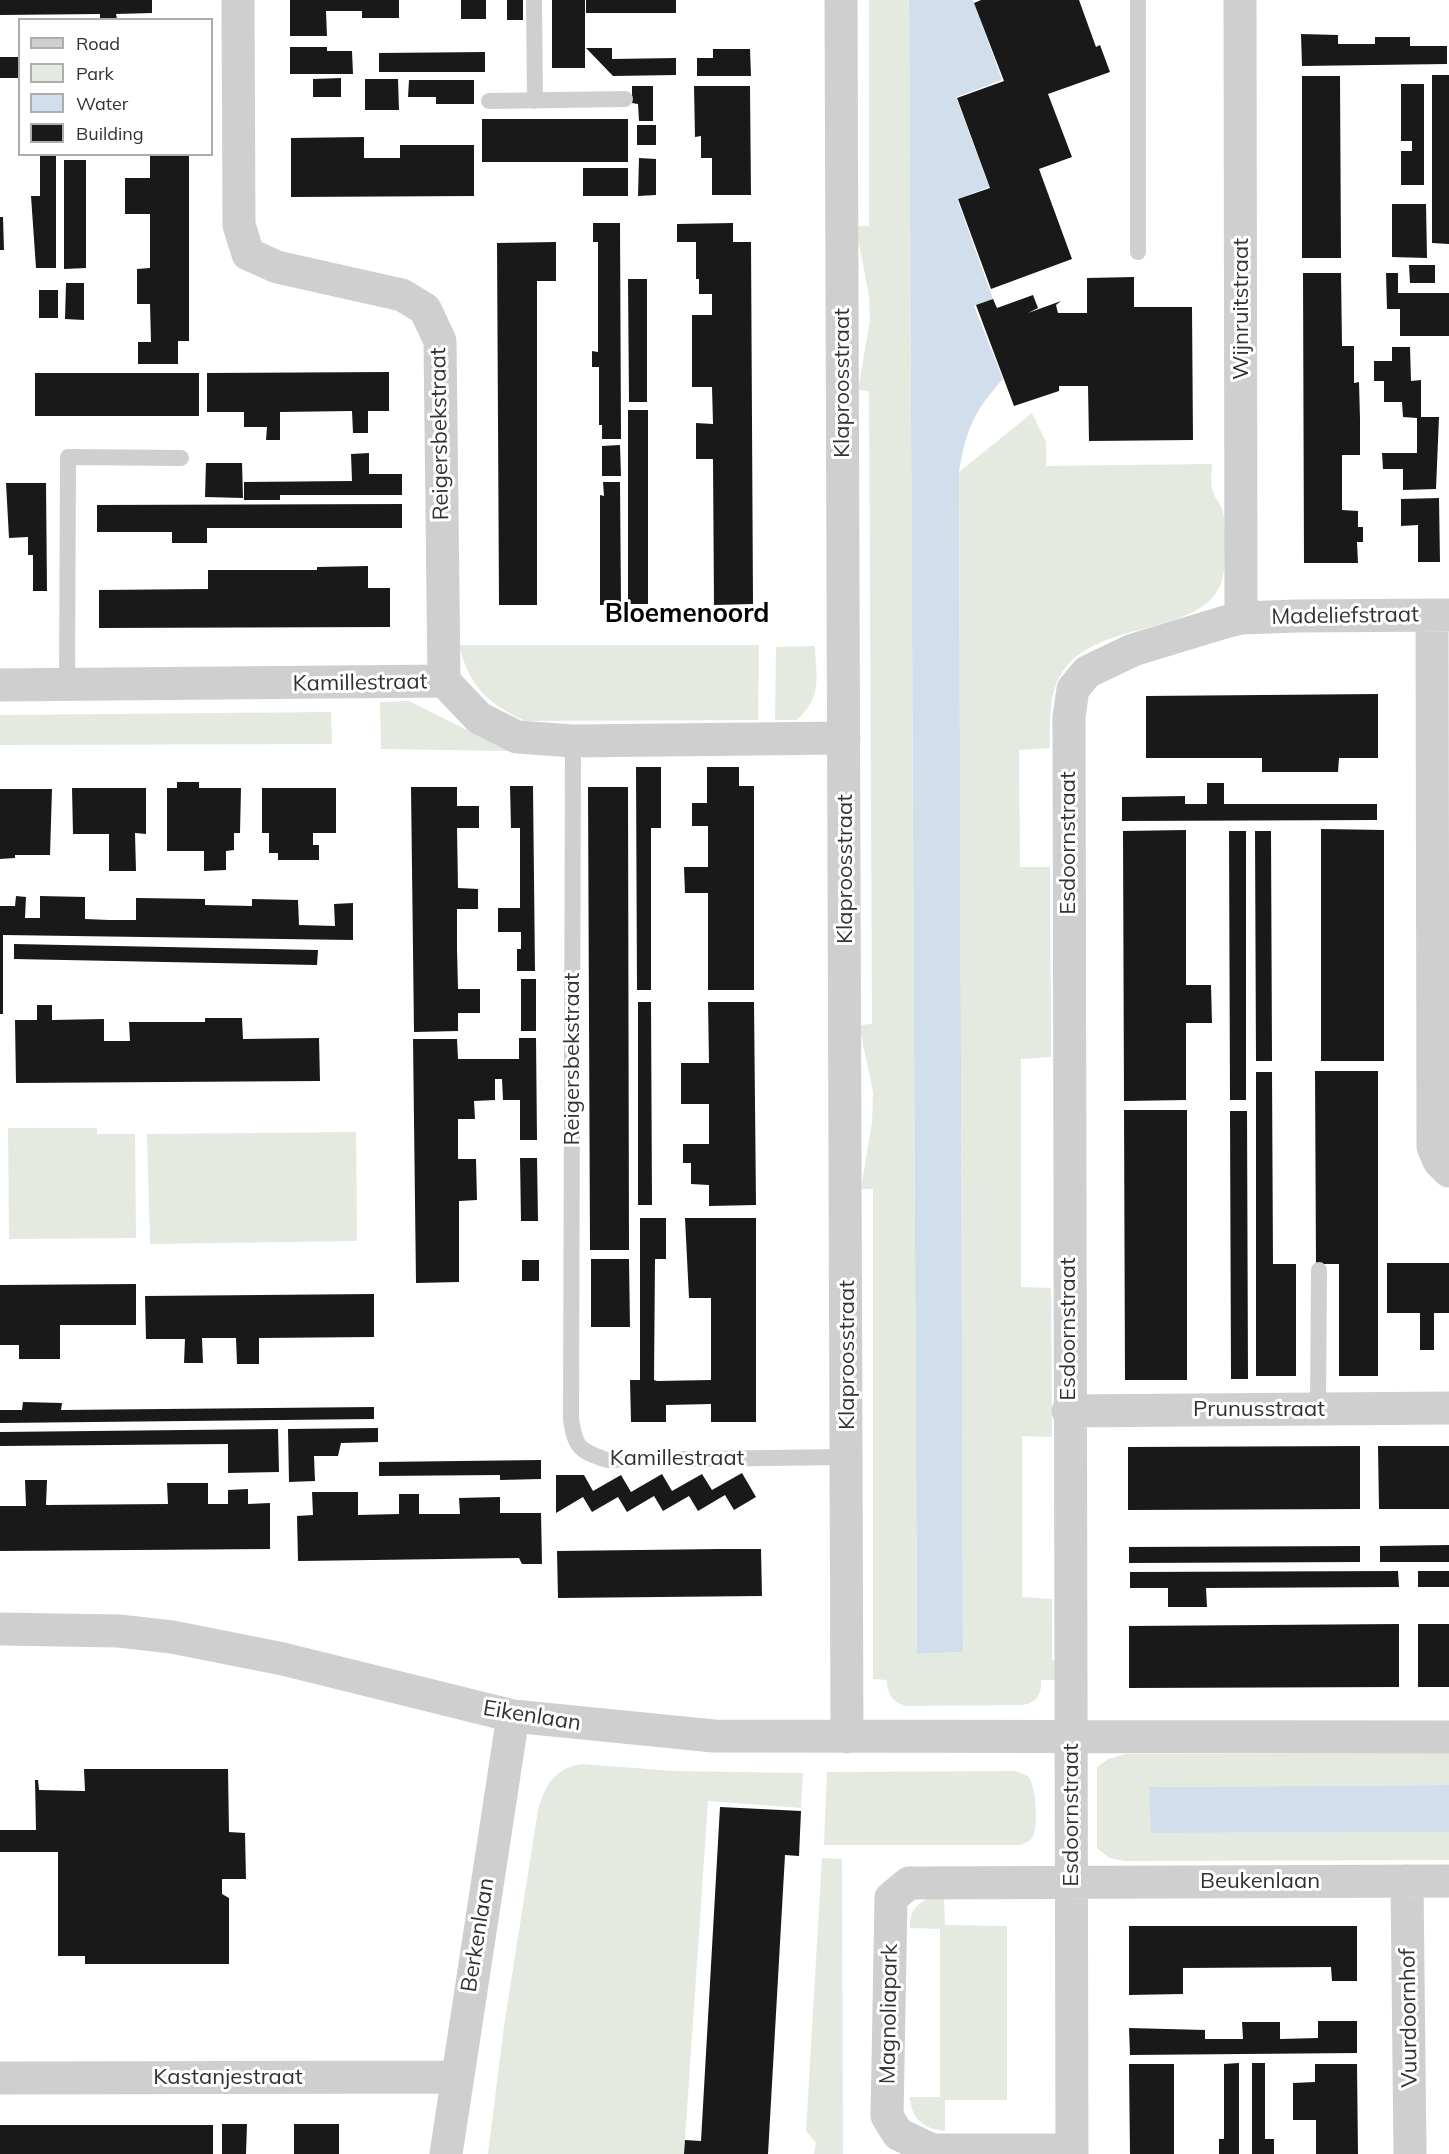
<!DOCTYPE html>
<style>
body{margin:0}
#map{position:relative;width:1449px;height:2154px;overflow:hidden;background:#fff;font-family:Mulish,sans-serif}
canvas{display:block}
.legend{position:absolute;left:18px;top:18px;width:195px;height:138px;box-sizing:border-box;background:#fff;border:2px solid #adadad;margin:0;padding:8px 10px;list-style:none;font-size:18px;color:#323232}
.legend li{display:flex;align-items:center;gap:12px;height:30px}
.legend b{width:30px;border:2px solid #adadad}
</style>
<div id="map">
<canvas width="1449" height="2154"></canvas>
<ul class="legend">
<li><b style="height:8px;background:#cfcfcf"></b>Road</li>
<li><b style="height:16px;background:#e4eadf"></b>Park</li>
<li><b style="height:16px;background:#d0dfeb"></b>Water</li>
<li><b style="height:16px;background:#191919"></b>Building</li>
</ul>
</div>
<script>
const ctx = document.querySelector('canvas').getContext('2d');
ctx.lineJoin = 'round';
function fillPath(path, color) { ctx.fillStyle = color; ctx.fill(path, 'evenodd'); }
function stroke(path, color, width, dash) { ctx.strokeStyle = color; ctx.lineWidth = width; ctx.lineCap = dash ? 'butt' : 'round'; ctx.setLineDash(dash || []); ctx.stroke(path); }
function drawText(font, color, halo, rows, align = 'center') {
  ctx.font = font + ' Mulish,sans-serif'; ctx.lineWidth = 6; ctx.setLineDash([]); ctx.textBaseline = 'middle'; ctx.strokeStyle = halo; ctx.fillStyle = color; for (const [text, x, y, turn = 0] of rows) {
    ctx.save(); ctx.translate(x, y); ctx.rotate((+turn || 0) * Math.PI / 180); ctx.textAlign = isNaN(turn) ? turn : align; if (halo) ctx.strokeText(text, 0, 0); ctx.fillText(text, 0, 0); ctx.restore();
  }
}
const green = new Path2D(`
 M 869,0 L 909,0 L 917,1654 L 963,1652 L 959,472 L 1032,413 L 1046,442 L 1046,466 L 1212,464 C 1212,472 1210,484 1213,492 C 1215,499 1222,505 1223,512 C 1226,525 1226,563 1223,576 C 1210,640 1094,615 1060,676 C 1048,698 1050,724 1050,748 L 1019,750 L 1020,867 L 1050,867 L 1051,1057 L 1021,1059 L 1021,1287 L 1051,1288 L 1052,1437 L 1022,1436 L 1022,1597 L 1052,1599 L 1052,1660 L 1056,1661 L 1055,1680 L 1041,1680 C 1042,1694 1037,1702 1023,1705 L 906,1706 C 892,1702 887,1694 887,1680 L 873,1679 L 873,1189 L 861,1189 L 872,1122 L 873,1092 L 859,1025 L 872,1024 L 869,391 L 858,390 L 870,321 L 869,296 L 857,233 L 858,226 L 869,226 Z
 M 459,645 L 759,645 L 758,720 L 525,721 C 487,703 469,686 459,645 Z
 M 815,646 C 816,679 823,695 797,720 L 775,720 L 776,647 Z
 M 409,701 L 509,751 L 381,749 L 380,702 Z
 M 331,712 L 332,744 L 0,745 L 0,715 Z
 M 8,1128 L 97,1128 L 97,1134 L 135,1134 L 136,1238 L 9,1239 Z
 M 356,1132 L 357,1241 L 150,1244 L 147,1134 Z
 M 1449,1753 L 1449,1785 L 1149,1787 L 1152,1833 L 1449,1832 L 1449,1860 L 1124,1861 L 1109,1858 L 1097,1848 L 1097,1767 L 1108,1759 L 1125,1754 Z
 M 582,1764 L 674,1771 L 803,1773 L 801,1808 L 708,1801 L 684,2154 L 488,2154 L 504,2026 L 538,1810 C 545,1785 555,1768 582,1764 Z
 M 1015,1771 L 1028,1776 C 1036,1784 1039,1828 1032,1838 C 1030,1842 1024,1843 1020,1845 L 824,1845 L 827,1772 Z
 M 822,1858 L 842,1859 L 843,2154 L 814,2154 L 816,2143 L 806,2131 Z
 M 944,1895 L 945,1925 L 1007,1926 L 1007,2100 L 945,2100 L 945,2131 C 924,2129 911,2119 910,2097 L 940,2097 L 940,1929 L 910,1928 C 909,1904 924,1899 944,1895 Z`);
const water = new Path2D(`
 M 909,0 L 973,0 L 1002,80 L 956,97 L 989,187 L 957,199 L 993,299 L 974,306 L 1003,379 C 974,411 966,429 959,472 L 963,1652 L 917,1654 Z
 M 1449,1785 L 1449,1832 L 1151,1833 L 1149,1787 Z`);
const building = new Path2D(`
 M 0,0 L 152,0 L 152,13 L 116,14 L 117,19 L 103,20 L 100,20 L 100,14 L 0,15 Z
 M 290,0 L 399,0 L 399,18 L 362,18 L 362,11 L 326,11 L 327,36 L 290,36 Z
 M 461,0 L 486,0 L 486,19 L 461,19 Z
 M 507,0 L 523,0 L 523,20 L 507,20 Z
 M 552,0 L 585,0 L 585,68 L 552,68 Z
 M 586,0 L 676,0 L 676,13 L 586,13 Z
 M 981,0 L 1079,0 L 1096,47 L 1100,45 L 1110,72 L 1048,94 L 1072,157 L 1039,169 L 1072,259 L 991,289 L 958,199 L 990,188 L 957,98 L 1004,81 L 974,3 Z
 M 1301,34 L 1338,35 L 1338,44 L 1375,44 L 1375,37 L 1410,37 L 1410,46 L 1447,46 L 1447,64 L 1302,66 Z
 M 290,47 L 327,47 L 327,51 L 352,51 L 353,74 L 290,74 Z
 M 586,48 L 612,48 L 612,59 L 676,58 L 676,75 L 613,76 Z
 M 713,49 L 750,49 L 751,76 L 697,76 L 697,58 L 713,58 Z
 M 485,52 L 485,72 L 379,72 L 379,53 Z
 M 0,57 L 20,57 L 20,78 L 0,78 Z
 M 1432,75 L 1449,75 L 1449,244 L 1432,243 Z
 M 1302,76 L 1340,76 L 1341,258 L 1302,258 Z
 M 341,78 L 341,97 L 313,97 L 313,79 Z
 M 365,79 L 398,79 L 399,110 L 365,110 Z
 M 409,80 L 474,80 L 474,104 L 436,104 L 436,97 L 408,97 Z
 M 1401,84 L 1424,84 L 1424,185 L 1401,185 L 1401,151 L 1412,151 L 1412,141 L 1401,141 Z
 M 632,86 L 653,86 L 653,121 L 639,121 L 638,104 L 632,103 Z
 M 694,86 L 750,86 L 751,195 L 712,195 L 712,158 L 701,158 L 701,136 L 695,137 Z
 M 482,119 L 628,119 L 628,162 L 482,162 Z
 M 637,125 L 656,125 L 656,145 L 637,145 Z
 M 364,137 L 364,158 L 400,158 L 400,145 L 474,145 L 474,196 L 291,197 L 291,138 Z
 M 40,154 L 56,154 L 56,268 L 36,268 L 31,196 L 40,196 Z
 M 150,154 L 189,154 L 189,341 L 178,341 L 178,364 L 138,364 L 138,342 L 151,342 L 150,304 L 137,304 L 137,269 L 150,268 L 150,214 L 125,214 L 125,178 L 150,178 Z
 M 639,158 L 656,159 L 656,195 L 638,196 Z
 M 64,160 L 86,160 L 86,268 L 64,269 Z
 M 583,168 L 628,168 L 628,196 L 583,196 Z
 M 1392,204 L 1426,204 L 1427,258 L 1392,257 Z
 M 0,217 L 3,217 L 4,250 L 0,250 Z
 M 593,223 L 620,223 L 621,439 L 602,439 L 602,425 L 599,425 L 599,367 L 592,367 L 592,351 L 598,352 L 598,242 L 593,242 Z
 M 733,223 L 733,242 L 751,242 L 753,604 L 714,605 L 713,459 L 696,459 L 696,423 L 713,424 L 712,387 L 692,387 L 692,315 L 712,315 L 712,294 L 699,294 L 699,279 L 696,279 L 696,242 L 677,242 L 677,224 Z
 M 556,242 L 556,281 L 537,281 L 537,605 L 499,605 L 497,243 Z
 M 1409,265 L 1435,265 L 1435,283 L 1410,283 Z
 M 1303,273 L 1341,273 L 1342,346 L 1354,346 L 1354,383 L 1359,382 L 1360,419 L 1360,455 L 1342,455 L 1342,510 L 1358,511 L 1358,527 L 1363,527 L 1363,542 L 1357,542 L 1358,563 L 1304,563 Z
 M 1386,273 L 1398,273 L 1398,293 L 1449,293 L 1449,336 L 1400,336 L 1400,309 L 1387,309 Z
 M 1134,277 L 1134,307 L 1192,307 L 1193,440 L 1089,441 L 1088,386 L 1059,386 L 1059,391 L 1014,406 L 976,305 L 993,299 L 997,308 L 1033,295 L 1038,308 L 1028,313 L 1061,301 L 1056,305 L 1058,313 L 1087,313 L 1087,278 Z
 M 628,279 L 647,279 L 647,402 L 629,402 Z
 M 66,283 L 84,283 L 84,320 L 65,319 Z
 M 39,290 L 58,290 L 58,318 L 39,318 Z
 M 1392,347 L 1410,347 L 1411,381 L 1421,380 L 1421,417 L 1439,417 L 1436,489 L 1403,490 L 1403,469 L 1383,469 L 1382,453 L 1417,453 L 1417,418 L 1403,417 L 1402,402 L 1384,402 L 1384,381 L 1374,381 L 1374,361 L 1392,361 Z
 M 389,372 L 389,411 L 368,411 L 368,433 L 353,433 L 352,411 L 280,412 L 280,440 L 266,440 L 267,427 L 244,427 L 244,412 L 207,412 L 207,373 Z
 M 35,373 L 199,373 L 199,416 L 35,416 Z
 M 628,410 L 648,410 L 648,604 L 628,604 Z
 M 620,445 L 621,476 L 602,476 L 602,446 Z
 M 369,453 L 369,474 L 402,474 L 402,495 L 280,495 L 280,500 L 244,500 L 244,482 L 352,481 L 351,454 Z
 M 206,463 L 242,463 L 243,498 L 205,497 Z
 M 603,482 L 620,482 L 621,605 L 600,605 L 600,495 L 604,496 Z
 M 6,483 L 46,483 L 47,591 L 33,591 L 33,555 L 28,555 L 28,537 L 9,538 Z
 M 1439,498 L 1440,562 L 1418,562 L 1418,525 L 1401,526 L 1401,499 Z
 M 402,504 L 402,528 L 207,528 L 207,543 L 172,543 L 172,532 L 97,532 L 97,505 Z
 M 368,566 L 368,588 L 390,588 L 390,627 L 99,628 L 99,590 L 208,589 L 208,570 L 317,570 L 317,567 Z
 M 1378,694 L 1378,758 L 1339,758 L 1338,772 L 1262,772 L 1262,758 L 1146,758 L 1146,696 Z
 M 636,767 L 661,767 L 661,828 L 651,828 L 651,990 L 637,990 Z
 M 707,767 L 739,767 L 739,786 L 754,786 L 754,990 L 708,990 L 708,893 L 685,893 L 684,867 L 708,867 L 708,826 L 692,826 L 692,803 L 707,803 Z
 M 177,782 L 199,782 L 199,788 L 241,788 L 240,833 L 234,833 L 234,850 L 226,851 L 226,870 L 204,871 L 204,851 L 167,851 L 167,788 L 177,788 Z
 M 1207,783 L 1224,783 L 1224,804 L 1377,804 L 1377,820 L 1122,821 L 1122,797 L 1185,796 L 1185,804 L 1207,804 Z
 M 510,786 L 533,786 L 535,971 L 517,971 L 517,949 L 521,949 L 521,932 L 498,932 L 498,908 L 520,908 L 520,828 L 511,828 Z
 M 411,787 L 457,787 L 457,806 L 479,806 L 479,828 L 457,828 L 458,888 L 478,889 L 478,909 L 457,909 L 457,949 L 458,989 L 480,989 L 480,1013 L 458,1013 L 458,1031 L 414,1032 Z
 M 588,787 L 628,787 L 629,1250 L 590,1250 Z
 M 72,788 L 146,788 L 146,834 L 135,833 L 136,871 L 109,871 L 109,834 L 73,834 Z
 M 262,788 L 336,788 L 336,833 L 313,833 L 313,845 L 319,845 L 319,860 L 278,860 L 278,853 L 269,853 L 269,833 L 262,833 Z
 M 0,789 L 52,789 L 50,855 L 15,855 L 15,858 L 0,859 Z
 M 1321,829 L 1384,830 L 1384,1061 L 1321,1061 Z
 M 1186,830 L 1186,985 L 1211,985 L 1212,1023 L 1186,1023 L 1186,1100 L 1124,1101 L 1123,831 Z
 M 1229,831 L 1246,831 L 1246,1100 L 1230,1100 Z
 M 1255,831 L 1271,831 L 1272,1061 L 1256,1061 Z
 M 16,896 L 26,897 L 25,918 L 40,918 L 40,896 L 85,897 L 85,919 L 109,920 L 136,920 L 136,898 L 205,899 L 205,905 L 252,906 L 252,899 L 298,900 L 299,925 L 335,926 L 334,904 L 353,903 L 353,940 L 3,935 L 3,1014 L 0,1014 L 0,906 L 15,906 Z
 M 14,944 L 318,950 L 317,965 L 14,959 Z
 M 521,979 L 536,979 L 536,1031 L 521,1031 Z
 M 638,1002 L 651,1002 L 652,1205 L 638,1205 Z
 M 708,1002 L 754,1002 L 756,1205 L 709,1206 L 709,1185 L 691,1184 L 691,1163 L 683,1163 L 683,1144 L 709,1144 L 709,1104 L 681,1104 L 681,1063 L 709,1063 Z
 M 37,1005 L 52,1005 L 52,1020 L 104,1019 L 104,1041 L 130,1041 L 129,1022 L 205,1022 L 205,1018 L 242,1018 L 243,1039 L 319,1038 L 320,1081 L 16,1083 L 15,1020 L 37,1020 Z
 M 519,1038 L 536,1038 L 537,1140 L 520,1140 L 520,1100 L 503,1100 L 502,1079 L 495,1079 L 495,1100 L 474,1101 L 475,1119 L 458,1119 L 458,1159 L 476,1159 L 477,1200 L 459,1201 L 459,1282 L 416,1283 L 413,1039 L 457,1039 L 458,1059 L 519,1059 Z
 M 1315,1071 L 1378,1071 L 1378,1376 L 1339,1376 L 1339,1264 L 1316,1264 Z
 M 1256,1072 L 1272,1072 L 1273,1264 L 1296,1264 L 1296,1376 L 1256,1376 Z
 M 1124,1110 L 1187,1110 L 1187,1380 L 1125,1380 Z
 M 1230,1111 L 1247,1111 L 1248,1379 L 1231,1379 Z
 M 520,1158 L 537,1158 L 538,1221 L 521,1221 Z
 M 640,1218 L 666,1218 L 666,1259 L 655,1259 L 654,1380 L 657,1381 L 711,1380 L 711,1298 L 689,1298 L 685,1218 L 756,1218 L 756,1422 L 711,1422 L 711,1404 L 666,1405 L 666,1422 L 631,1422 L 630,1380 L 640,1380 Z
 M 591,1259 L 629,1259 L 630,1327 L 591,1327 Z
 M 522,1260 L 539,1260 L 539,1281 L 522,1281 Z
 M 1387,1263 L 1449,1263 L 1449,1313 L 1434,1313 L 1434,1350 L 1420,1350 L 1420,1313 L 1387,1313 Z
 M 136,1284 L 136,1325 L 60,1325 L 60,1359 L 19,1359 L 19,1345 L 0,1345 L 0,1285 Z
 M 374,1294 L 374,1337 L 259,1338 L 259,1364 L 237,1364 L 236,1338 L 202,1338 L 203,1363 L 184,1363 L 185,1339 L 146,1339 L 145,1296 Z
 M 23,1402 L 62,1403 L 61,1410 L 374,1407 L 374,1419 L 0,1423 L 0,1410 L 22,1410 Z
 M 378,1428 L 378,1442 L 341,1443 L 338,1456 L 314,1456 L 315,1481 L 289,1482 L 288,1429 Z
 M 278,1429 L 279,1472 L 228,1473 L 228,1444 L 0,1446 L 0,1432 Z
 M 1360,1446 L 1360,1509 L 1128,1510 L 1128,1447 Z
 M 1378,1446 L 1449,1446 L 1449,1509 L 1379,1509 Z
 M 541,1460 L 541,1479 L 500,1480 L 500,1475 L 379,1476 L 379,1462 Z
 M 742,1473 L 756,1497 L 734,1510 L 725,1495 L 698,1511 L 689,1496 L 663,1511 L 654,1496 L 627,1512 L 618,1497 L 592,1512 L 583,1497 L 556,1513 L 556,1475 L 584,1475 L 593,1491 L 621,1475 L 631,1492 L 662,1474 L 672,1491 L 702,1474 L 712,1490 Z
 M 25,1480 L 47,1480 L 46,1505 L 168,1504 L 167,1483 L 208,1483 L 208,1504 L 228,1504 L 228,1490 L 248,1489 L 248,1504 L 270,1503 L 270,1549 L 0,1551 L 0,1506 L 26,1506 Z
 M 312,1492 L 358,1492 L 358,1515 L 399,1514 L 399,1494 L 419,1494 L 419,1514 L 460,1514 L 459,1498 L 500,1497 L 500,1513 L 541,1513 L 542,1564 L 522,1564 L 519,1558 L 298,1561 L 297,1516 L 313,1515 Z
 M 1449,1545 L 1449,1562 L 1380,1562 L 1380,1546 Z
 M 1360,1546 L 1360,1562 L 1129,1563 L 1129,1547 Z
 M 721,1549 L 761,1549 L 762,1596 L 558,1598 L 557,1551 Z
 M 1398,1571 L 1399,1587 L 1206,1588 L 1207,1607 L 1168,1607 L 1168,1588 L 1130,1588 L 1130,1572 Z
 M 1418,1571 L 1449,1571 L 1449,1587 L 1418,1587 Z
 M 1399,1624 L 1399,1687 L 1129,1688 L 1129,1626 Z
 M 1418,1624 L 1449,1624 L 1449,1687 L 1418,1687 Z
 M 84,1769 L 228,1769 L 229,1832 L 245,1833 L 246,1879 L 222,1879 L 222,1894 L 229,1898 L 229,1964 L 85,1964 L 85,1956 L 58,1956 L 58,1852 L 0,1852 L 0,1830 L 36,1830 L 35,1780 L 38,1780 L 39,1790 L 85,1791 Z
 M 720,1807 L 801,1811 L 799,1856 L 785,1855 L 768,2154 L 684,2154 L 685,2140 L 701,2141 Z
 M 1129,1926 L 1357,1926 L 1357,1981 L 1332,1981 L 1331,1967 L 1183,1968 L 1183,1994 L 1129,1995 Z
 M 1318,2021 L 1357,2021 L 1357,2053 L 1130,2055 L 1129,2028 L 1205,2030 L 1205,2039 L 1243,2039 L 1242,2022 L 1280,2022 L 1280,2039 L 1318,2038 Z
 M 1239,2063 L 1239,2154 L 1219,2154 L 1219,2139 L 1224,2139 L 1224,2064 Z
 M 1252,2063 L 1265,2063 L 1265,2139 L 1274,2139 L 1274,2154 L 1252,2154 Z
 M 1129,2064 L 1174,2064 L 1174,2154 L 1130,2154 Z
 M 1315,2064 L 1357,2064 L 1358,2154 L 1316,2154 L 1316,2120 L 1293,2120 L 1293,2083 L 1315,2082 Z
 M 222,2124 L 247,2124 L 246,2154 L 222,2154 Z
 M 294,2124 L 339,2124 L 339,2154 L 294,2154 Z
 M 0,2125 L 213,2125 L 213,2154 L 0,2154 Z`);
const lane = new Path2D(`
 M 534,0 L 535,101
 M 1138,0 L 1138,252
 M 489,101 L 625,99
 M 67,686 L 68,457 L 181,458
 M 573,741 L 571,1419 C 575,1447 579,1451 607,1460 L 848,1457
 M 1318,1409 L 1319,1270`);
const street = new Path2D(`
 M 238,0 L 239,225 L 248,254 L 277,267 L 402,295 L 425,309 L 440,341 L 444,681
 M 841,0 L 847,1737
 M 1240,0 L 1241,618
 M 1432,615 L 1433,1147 L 1439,1161 L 1449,1171
 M 0,685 L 444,681 L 479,718 L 517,737 L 573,741 L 844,738
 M 1068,1411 L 1449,1408
 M 0,1629 L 119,1631 L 172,1637 L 283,1659 L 513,1716 L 714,1736 L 1449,1737
 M 1407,1881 L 1410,2154
 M 0,2078 L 456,2077
 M 1072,2150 L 932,2150 L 898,2134 L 887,2116 L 891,1898 L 909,1883 L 1449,1881
 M 446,2154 L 513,1716
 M 1072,2154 L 1069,717 L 1073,689 L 1087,672 L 1133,650 L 1225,622 L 1241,618 L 1297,616 L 1449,615`);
const streetNames = [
 ["Wijnruitstraat",1241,309,-90],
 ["Klaproosstraat",842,383,-90],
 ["Reigersbekstraat",440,434,-91],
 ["Madeliefstraat",1345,616,-1],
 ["Kamillestraat",360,683,-1],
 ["Esdoornstraat",1068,843,-90],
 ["Klaproosstraat",845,869,-90],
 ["Reigersbekstraat",572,1059,-90],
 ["Esdoornstraat",1068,1329,-90],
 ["Klaproosstraat",847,1355,-90],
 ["Prunusstraat",1259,1409],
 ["Kamillestraat",677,1458],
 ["Eikenlaan",532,1716,9],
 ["Esdoornstraat",1071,1815,-90],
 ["Beukenlaan",1260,1881],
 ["Berkenlaan",478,1935,-81],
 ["Magnoliapark",889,2014,-89],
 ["Vuurdoornhof",1409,2018,-91],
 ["Kastanjestraat",228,2077]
];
const quarterNames = [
 ["Bloemenoord",687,614]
];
fillPath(green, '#e4eadf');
fillPath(water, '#d0dfeb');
fillPath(building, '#191919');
stroke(lane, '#cfcfcf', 16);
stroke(street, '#cfcfcf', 33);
drawText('22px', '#323232', '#fff', streetNames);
drawText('bold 26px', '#000', '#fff', quarterNames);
</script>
